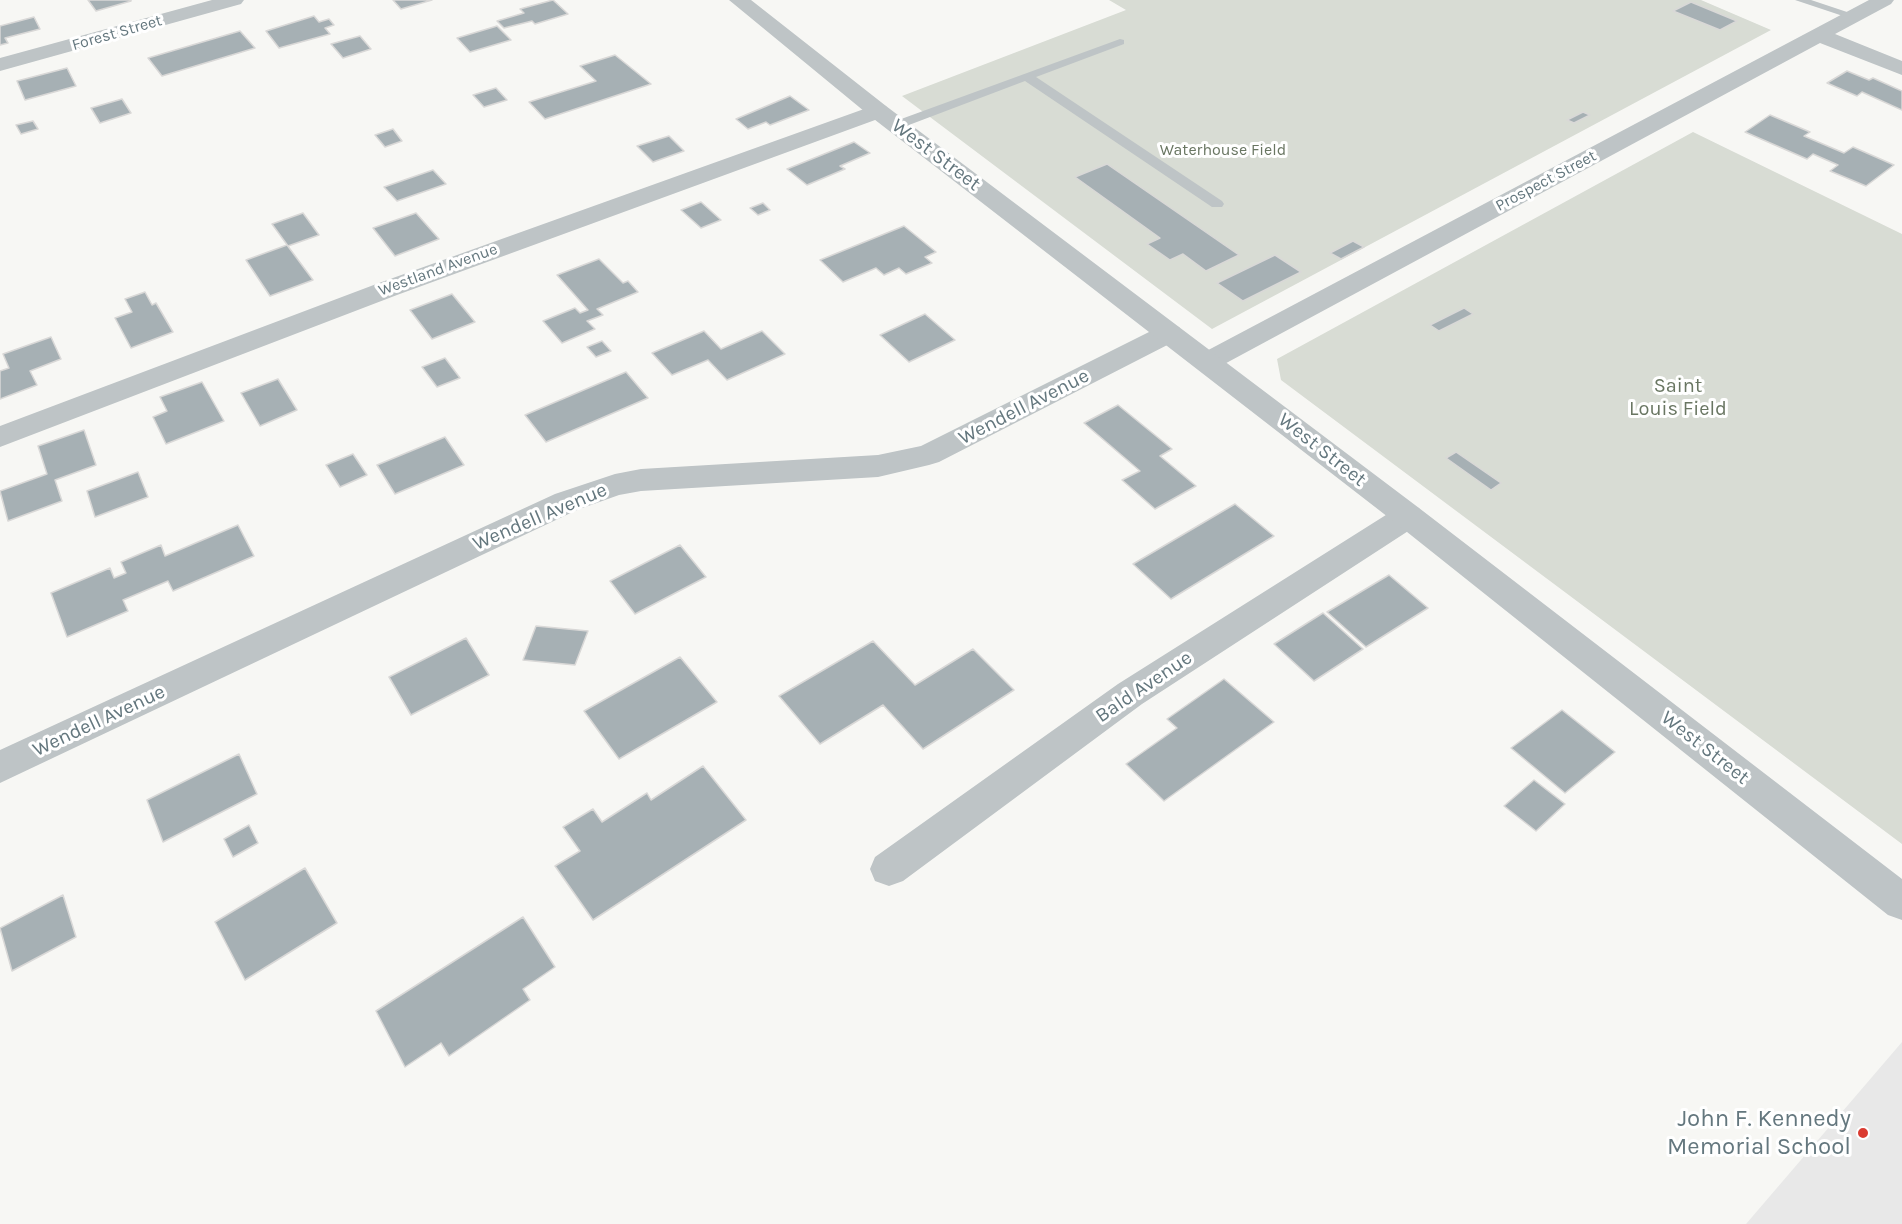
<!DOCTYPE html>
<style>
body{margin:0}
canvas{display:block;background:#f7f7f4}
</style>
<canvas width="1902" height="1224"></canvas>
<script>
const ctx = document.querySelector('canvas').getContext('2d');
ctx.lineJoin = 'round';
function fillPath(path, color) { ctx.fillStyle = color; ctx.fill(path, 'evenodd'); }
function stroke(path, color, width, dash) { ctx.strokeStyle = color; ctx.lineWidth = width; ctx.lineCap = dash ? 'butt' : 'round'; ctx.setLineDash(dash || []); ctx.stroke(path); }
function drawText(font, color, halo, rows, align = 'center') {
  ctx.font = font + ' Karla,sans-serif'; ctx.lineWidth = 6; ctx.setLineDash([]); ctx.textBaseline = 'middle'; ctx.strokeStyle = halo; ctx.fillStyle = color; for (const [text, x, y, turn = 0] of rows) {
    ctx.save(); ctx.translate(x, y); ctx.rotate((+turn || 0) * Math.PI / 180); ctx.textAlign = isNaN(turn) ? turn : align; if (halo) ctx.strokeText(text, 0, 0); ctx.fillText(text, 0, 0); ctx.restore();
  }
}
const built = new Path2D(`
 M 1902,1042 L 1902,1224 L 1746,1224 Z`);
const green = new Path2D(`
 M 1109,0 L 1701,0 L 1771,30 L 1212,329 L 902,96 L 1126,10 Z
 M 1693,132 L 1902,234 L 1902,844 L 1281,380 L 1277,359 Z`);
const building = new Path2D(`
 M 88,0 L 131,0 L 131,1 L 96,11 Z
 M 393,0 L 432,0 L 401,9 Z
 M 553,0 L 568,14 L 535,24 L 532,21 L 504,28 L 497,21 L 524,13 L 520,9 Z
 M 1691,2 L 1737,21 L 1720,30 L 1673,11 Z
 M 314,16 L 319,22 L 329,19 L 334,25 L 325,28 L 330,34 L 279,48 L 266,31 Z
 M 34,17 L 40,29 L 5,38 L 8,43 L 0,45 L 0,26 Z
 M 497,26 L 511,40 L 470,52 L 457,38 Z
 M 240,31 L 255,48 L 162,76 L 148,58 Z
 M 360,36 L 371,49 L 343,58 L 331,44 Z
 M 615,55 L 651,84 L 545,119 L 529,102 L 596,81 L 580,66 Z
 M 67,68 L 76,86 L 25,100 L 17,81 Z
 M 1847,71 L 1869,80 L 1873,78 L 1902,91 L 1902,110 L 1862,92 L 1857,96 L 1827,83 Z
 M 496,88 L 507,100 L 484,107 L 473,95 Z
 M 790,96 L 809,110 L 770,125 L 766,122 L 748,129 L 736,119 Z
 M 122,99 L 131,113 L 100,123 L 91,108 Z
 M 1583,112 L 1590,115 L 1574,123 L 1567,120 Z
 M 1770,115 L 1810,132 L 1804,136 L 1844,153 L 1853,147 L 1894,165 L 1866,186 L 1830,171 L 1838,165 L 1813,154 L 1807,159 L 1745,132 Z
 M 33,121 L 38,129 L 21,134 L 16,125 Z
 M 393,129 L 402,141 L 385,147 L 375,135 Z
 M 669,136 L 684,151 L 653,162 L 637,146 Z
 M 854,142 L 870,153 L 840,166 L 845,169 L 807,185 L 787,169 Z
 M 1107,164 L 1239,255 L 1206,271 L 1183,254 L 1170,260 L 1147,244 L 1160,238 L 1075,177 Z
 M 433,170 L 446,184 L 397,201 L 384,187 Z
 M 701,202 L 721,220 L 701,228 L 681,210 Z
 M 763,203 L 770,210 L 758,215 L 750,208 Z
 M 303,213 L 319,235 L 288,246 L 272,224 Z
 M 416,213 L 439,239 L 395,256 L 373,228 Z
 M 904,226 L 936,252 L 925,257 L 932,263 L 906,274 L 899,268 L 884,275 L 876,268 L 843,282 L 820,260 Z
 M 1353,241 L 1364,247 L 1341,259 L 1330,253 Z
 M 287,245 L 313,280 L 270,296 L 246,260 Z
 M 1275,255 L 1301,272 L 1243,301 L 1217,283 Z
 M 599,259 L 623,283 L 628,281 L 638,292 L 597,309 L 603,315 L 587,321 L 595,329 L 562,343 L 543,321 L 575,308 L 580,313 L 588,310 L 557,275 Z
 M 145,292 L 152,305 L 156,303 L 173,332 L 131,348 L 115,318 L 132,312 L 125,299 Z
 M 452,294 L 475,322 L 432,339 L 410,310 Z
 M 1464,308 L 1473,314 L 1439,331 L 1430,325 Z
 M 925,314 L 955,340 L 909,362 L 880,335 Z
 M 704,331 L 721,349 L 762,331 L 785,354 L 727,380 L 708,360 L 672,375 L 652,353 Z
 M 51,337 L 61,359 L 30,371 L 37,385 L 0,399 L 0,371 L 9,368 L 3,354 Z
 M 602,341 L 611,351 L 596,357 L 587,347 Z
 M 445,358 L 460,378 L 437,387 L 422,367 Z
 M 626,372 L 648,398 L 546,442 L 525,415 Z
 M 278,379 L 297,410 L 260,426 L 241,393 Z
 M 202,382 L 224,421 L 166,444 L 153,417 L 167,411 L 160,397 Z
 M 1118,405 L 1172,449 L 1160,456 L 1196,486 L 1155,509 L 1122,480 L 1140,471 L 1084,423 Z
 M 84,430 L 96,465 L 55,480 L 62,501 L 8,521 L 0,491 L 47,474 L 38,446 Z
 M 445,437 L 464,465 L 395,494 L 377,465 Z
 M 1456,452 L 1501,483 L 1491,490 L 1446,458 Z
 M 353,454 L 367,475 L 340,487 L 326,465 Z
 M 138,472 L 148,497 L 95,517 L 87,491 Z
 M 1235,504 L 1274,536 L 1171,599 L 1133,564 Z
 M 238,525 L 254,556 L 173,591 L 168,581 L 123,600 L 128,611 L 67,637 L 51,593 L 110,568 L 114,578 L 126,573 L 121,562 L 161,545 L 165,556 Z
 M 680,545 L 706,577 L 635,614 L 610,581 Z
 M 1389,575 L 1428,608 L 1366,647 L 1327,612 Z
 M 1323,613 L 1363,649 L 1314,681 L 1274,644 Z
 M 536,626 L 588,631 L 575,665 L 523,660 Z
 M 466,638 L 489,675 L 411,715 L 389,677 Z
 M 873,641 L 915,685 L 973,649 L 1014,690 L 923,749 L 883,705 L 820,744 L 779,696 Z
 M 680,657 L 717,702 L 619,759 L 584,711 Z
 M 1224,679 L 1274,722 L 1164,801 L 1126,764 L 1177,728 L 1167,719 Z
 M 1562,710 L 1615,752 L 1565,793 L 1511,748 Z
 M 239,754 L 257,794 L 163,842 L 147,800 Z
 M 703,766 L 746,820 L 593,920 L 555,866 L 580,851 L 563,827 L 593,809 L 602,822 L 647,793 L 651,800 Z
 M 1534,780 L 1565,804 L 1536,831 L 1504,806 Z
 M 249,825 L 258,843 L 233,857 L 224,839 Z
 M 305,868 L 337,923 L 245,980 L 215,922 Z
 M 63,895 L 76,937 L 12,971 L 0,928 Z
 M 523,917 L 555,967 L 523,989 L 530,1000 L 449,1056 L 441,1043 L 405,1067 L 376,1011 Z`);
const service = new Path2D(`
 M 1795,0 L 1811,0 L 1859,16 L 1857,18 L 1849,18 Z
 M 1120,39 L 1124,40 L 1124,44 L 1036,77 L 1222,201 L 1224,204 L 1222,207 L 1212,207 L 1025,81 L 901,128 L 893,128 L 891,125 L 893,122 Z`);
const minor = new Path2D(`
 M 212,0 L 244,0 L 241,4 L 0,71 L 0,58 Z
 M 1869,0 L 1894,0 L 1891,4 L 1835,34 L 1902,61 L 1902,75 L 1820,43 L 1217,368 L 1207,371 L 1197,368 L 1193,362 L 1197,356 Z
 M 878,104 L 886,106 L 889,111 L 886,116 L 397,295 L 0,447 L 0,426 L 379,283 Z
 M 1169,324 L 1179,327 L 1183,333 L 1179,339 L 939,462 L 929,465 L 878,477 L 641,491 L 619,495 L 577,510 L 0,783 L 0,750 L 555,494 L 615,474 L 641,469 L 878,455 L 921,446 L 1159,327 Z
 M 1408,505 L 1419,508 L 1423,516 L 1419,524 L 1142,704 L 903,881 L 889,886 L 875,881 L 870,869 L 875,857 L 1118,684 L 1397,508 Z`);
const tertiary = new Path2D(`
 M 729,0 L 751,0 L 886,106 L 1419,508 L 1902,879 L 1902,920 L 1888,915 L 1397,524 L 870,116 Z`);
const markers = [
 [1863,1133,6,"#da3b31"]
];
const farStreetnames = [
 ["Forest Street",117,33,-16],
 ["Prospect Street",1546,181,-28],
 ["Westland Avenue",438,270,-20]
];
const farParknames = [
 ["Waterhouse Field",1223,150]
];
const streetNames = [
 ["West Street",936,155,37],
 ["Wendell Avenue",1024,407,-27],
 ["West Street",1322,450,38],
 ["Wendell Avenue",540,517,-23],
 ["Bald Avenue",1144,687,-34],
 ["Wendell Avenue",99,721,-25],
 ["West Street",1705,748,38]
];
const parkNames = [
 ["Saint",1678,386],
 ["Louis Field",1678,409]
];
const nearPoinames = [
 ["John F. Kennedy",1851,1119],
 ["Memorial School",1851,1147]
];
fillPath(built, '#e8e8e8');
fillPath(green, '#d8dcd4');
fillPath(building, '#a6b0b4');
stroke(building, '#d9d8d7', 1.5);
fillPath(service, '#bec4c6');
fillPath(minor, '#bec4c6');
fillPath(tertiary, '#bec4c6');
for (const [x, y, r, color] of markers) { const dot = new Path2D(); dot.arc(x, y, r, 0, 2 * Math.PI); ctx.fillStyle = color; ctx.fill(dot); stroke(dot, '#fff', 2); }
drawText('16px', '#64777e', '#fff', farStreetnames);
drawText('16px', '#697662', '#fff', farParknames);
drawText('20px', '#64777e', '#fff', streetNames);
drawText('20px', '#697662', '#fff', parkNames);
drawText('24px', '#64777e', '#fff', nearPoinames, 'right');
</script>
